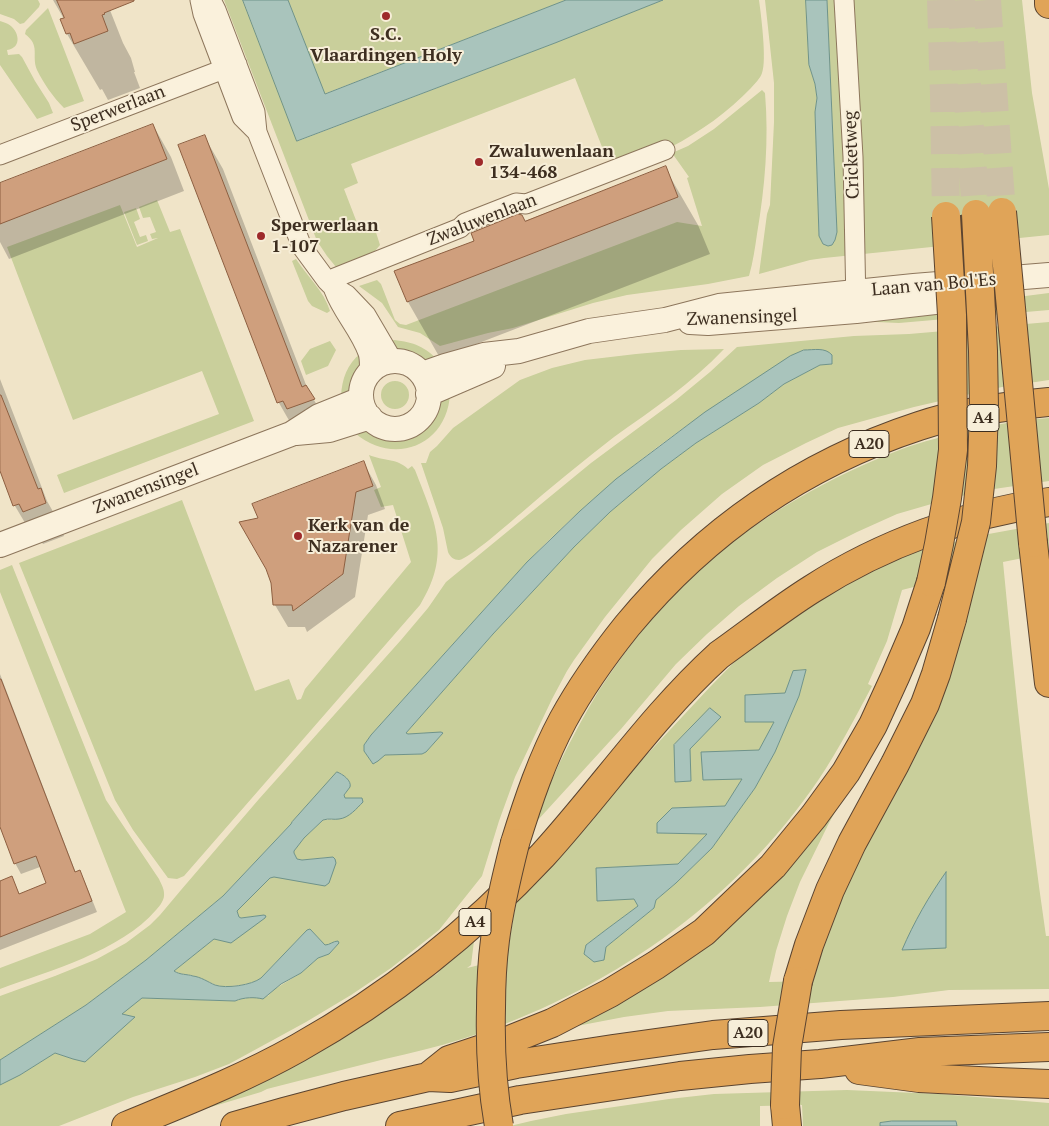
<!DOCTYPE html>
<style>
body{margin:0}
canvas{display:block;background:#f0e4c8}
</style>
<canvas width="1049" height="1126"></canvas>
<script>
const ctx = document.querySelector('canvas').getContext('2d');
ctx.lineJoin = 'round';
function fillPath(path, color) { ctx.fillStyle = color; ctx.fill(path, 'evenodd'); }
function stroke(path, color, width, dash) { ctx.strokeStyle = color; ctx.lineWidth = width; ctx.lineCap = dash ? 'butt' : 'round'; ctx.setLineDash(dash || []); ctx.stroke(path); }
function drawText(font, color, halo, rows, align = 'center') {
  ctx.font = font + ' "PT Serif",serif'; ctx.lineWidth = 4; ctx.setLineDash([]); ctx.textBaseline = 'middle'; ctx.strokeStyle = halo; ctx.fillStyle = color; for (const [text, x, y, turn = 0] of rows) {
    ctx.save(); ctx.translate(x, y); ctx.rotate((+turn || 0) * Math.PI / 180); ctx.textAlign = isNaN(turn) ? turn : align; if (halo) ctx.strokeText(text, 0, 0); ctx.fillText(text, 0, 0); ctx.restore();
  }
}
const green = new Path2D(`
 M 0,0 L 38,0 L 40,4 L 39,7 L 24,23 L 20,24 L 14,19 L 0,14 Z
 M 224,0 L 243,0 L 298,141 L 555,43 L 663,0 L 759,0 C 761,14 767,61 762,73 C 760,79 755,83 751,88 C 728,112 700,132 671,147 L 668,141 L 666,140 L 621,158 C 613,159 609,157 604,152 L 575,78 L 351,164 L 358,183 L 344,189 L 359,228 L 373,223 L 380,245 L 375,251 L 371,254 L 336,267 L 327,256 L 317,241 Z
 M 288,0 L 566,0 L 324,94 Z
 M 765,0 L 806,0 L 809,65 L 815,84 L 817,98 L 815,112 L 819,235 L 823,244 L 828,246 L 832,245 L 835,240 L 837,232 L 827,0 L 1022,0 L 1032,93 L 1049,189 L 1049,235 L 824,258 L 810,260 L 759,274 L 767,214 L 770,205 L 774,122 L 774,83 Z
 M 48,8 L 84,101 L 64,108 C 53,97 44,84 37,70 C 31,55 41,46 25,34 L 26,30 Z
 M 0,21 C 3,22 6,23 8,24 C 19,30 23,48 7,50 L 8,55 L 19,54 L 22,57 L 35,81 L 49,103 L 53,113 L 37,119 L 0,65 Z
 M 762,90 L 765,93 C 769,140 765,187 757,234 C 755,248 753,262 749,276 L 708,284 L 627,295 L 593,303 L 513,328 L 488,333 L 440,346 L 420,333 L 398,327 L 382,303 L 359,286 L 377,280 L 381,284 L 395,320 L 400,324 L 406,325 L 677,222 L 702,226 L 687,178 L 689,177 L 672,153 L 688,146 L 714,129 Z
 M 157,200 L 170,232 L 180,229 L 254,421 L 64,493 L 57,475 L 219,414 L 202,371 L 73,420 L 7,247 L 120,205 L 137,247 L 158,238 L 152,239 L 150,234 L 156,232 L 150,217 L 143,218 L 139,207 Z
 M 136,208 L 140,219 L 134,222 L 140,237 L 146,235 L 148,241 L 137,245 L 124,212 Z
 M 296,259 C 307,276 324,291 330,311 L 327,313 L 312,306 L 308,301 L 292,261 Z
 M 1049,293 L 1049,310 L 899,323 L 855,321 L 892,313 Z
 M 1049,322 L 1049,380 L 1002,387 L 966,395 L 914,407 L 838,428 L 806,443 L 763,465 L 722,494 L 681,530 L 652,559 L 605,617 L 574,660 L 567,671 L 552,699 L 515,777 L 499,821 L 482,876 L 439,930 L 391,968 L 351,995 L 306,1022 L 229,1064 L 195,1077 L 133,1097 L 59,1126 L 0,1126 L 0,1084 L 20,1075 L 55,1053 L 73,1059 L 134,1017 L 121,1014 L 142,998 L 235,1001 C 245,997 257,997 268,996 L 273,990 L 301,973 L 318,958 L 329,954 L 339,943 L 336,941 L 328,945 L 325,945 L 310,929 L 307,930 L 261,978 C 252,985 230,987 219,986 C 212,984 204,979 197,977 C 189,974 181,975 174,971 L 214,939 L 264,915 L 241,918 L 239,917 L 237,911 L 267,880 L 270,878 L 330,857 L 302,860 L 297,859 L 294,853 L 294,851 L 304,838 L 323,820 L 340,819 L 347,799 L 345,798 L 344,795 C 346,792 348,790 349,787 C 352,781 343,774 338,772 L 292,822 L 291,824 L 223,896 L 146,960 L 86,1005 L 0,1060 L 0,996 L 55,976 L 97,959 L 126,943 L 150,925 L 160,915 L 181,890 L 259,799 L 401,640 L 428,608 L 446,582 L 591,463 L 676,400 L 710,372 L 737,347 L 854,336 L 909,334 ZM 804,350 L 832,364 L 820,365 L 784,384 L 759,403 L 696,443 L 661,469 L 610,512 L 574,547 L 493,634 L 406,733 L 408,734 L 443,733 L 426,752 L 422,754 L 385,755 L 373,764 L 364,751 L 364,745 L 371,735 L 527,562 C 582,506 640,457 705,413 C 737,390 771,371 804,350 Z
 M 394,340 C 414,342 425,347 439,361 C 434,362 428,363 423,362 C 412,360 394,351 391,341 Z
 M 330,341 L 336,350 L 328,366 L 306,375 L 301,361 L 310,349 Z
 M 724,349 C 692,383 652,410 614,437 C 582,462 551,487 520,514 C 510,522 469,559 459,560 C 454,560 450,557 448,552 L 443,528 L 421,463 L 426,463 L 430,452 L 437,446 L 453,428 L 520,380 L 552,368 L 585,360 L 636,354 L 681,350 Z
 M 361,353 C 362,372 360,388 341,396 C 342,379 347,364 361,353 Z
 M381 395a14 14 0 1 1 28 0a14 14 0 1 1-28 0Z
 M 450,393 C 448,445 394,467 355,433 L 371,428 C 391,438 413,439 428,419 C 432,413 434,404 440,399 C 442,396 447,395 450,393 Z
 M 1049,418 L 1049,481 L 994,489 L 952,498 L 897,514 L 857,532 L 817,552 L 777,578 L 739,606 L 707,634 L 676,664 L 621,729 L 537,821 C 542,801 551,781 560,762 C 572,738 584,715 598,692 C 628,646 663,601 704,565 C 762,515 831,476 902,449 C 912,445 923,442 934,439 C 972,429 1010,421 1049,418 Z
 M 369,455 C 383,461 397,458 408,469 L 412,466 L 415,470 C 435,522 452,553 420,605 L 184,876 L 177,879 L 168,878 L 133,830 L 115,800 L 19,563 L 182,500 L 255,691 L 289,679 L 297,700 L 301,699 L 305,689 L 411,562 L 393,505 L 381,507 L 374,490 L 381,487 Z
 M 1049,523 L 1049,561 L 1048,553 L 1003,562 C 1015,687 1028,812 1046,936 L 1049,936 L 1049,989 L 949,990 L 893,997 L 760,1007 L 668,1011 L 624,1017 L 556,1030 L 655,974 L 853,779 L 829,823 L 800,882 L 787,916 L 776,951 L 769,982 L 812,981 L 823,928 L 952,619 L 941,580 L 902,590 L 887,641 L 868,684 L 872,686 C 855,718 839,749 819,779 C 735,903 605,994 462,1039 C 437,1047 411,1053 385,1059 C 345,1069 306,1079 267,1089 L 261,1092 L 154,1124 L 437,974 L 476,925 L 471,965 L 467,968 L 508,958 L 507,957 L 514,914 L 522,880 L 627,776 L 710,687 L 749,647 L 792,616 L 873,568 L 911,553 L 983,535 ZM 806,670 L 799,696 L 775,752 L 755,788 L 712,848 L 676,883 L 656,900 L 654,908 L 606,947 L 584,954 L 586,945 L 607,929 L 638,906 L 635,899 L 596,868 L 678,865 L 707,834 L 658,833 L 673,808 L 725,806 L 743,779 L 775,722 L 793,671 ZM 710,709 L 721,717 L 690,749 L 674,745 Z
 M 12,565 L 106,800 L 159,879 C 161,884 164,888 164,893 C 165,899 160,906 156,910 C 121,951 49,971 0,989 L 0,968 L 90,934 L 126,912 L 0,592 L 0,570 Z
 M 847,1090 L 940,1094 L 1049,1103 L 1049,1126 L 957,1126 L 957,1121 L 880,1123 L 880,1126 L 803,1126 L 802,1105 L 760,1106 L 760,1126 L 510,1126 L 531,1121 L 566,1114 L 669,1099 L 714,1094 Z`);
const water = new Path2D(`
 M 243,0 L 288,0 L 325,94 L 566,0 L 663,0 L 555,43 L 297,141 Z
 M 806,0 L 827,0 L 837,232 L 835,240 L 832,245 L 828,246 L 823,244 L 819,236 L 815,112 L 817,98 L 815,84 L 809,65 Z
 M 804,350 C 814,350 825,347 832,355 L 832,364 L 820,365 L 784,384 L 759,403 L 696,443 L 661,469 L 610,512 L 574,547 L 493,634 L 406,733 L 408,734 L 441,732 L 443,733 L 426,752 L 422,754 L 385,755 L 378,761 L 373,764 L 364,751 L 364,745 L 371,735 L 527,562 L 580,511 L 616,479 L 705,412 L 790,356 Z
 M 806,670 L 799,696 L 775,752 L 755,788 L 712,848 L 676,883 L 656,900 L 654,908 L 606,947 L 604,960 L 594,962 L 584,954 L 586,945 L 607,929 L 638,906 L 634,899 L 597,901 L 596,868 L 678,864 L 707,834 L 657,833 L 657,823 L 672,808 L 725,806 L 742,779 L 703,780 L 701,752 L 759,750 L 774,722 L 745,722 L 745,695 L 785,693 L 793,671 Z
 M 710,708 L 721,717 L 690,749 L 691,781 L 675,782 L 674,745 Z
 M 337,772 C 343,774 352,781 350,787 C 348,790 346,792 344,795 L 345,798 L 362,798 L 363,802 C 357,808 349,818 339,819 C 334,820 329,818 323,820 L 304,838 L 294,851 L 294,853 L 297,859 L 302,860 L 333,857 L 335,859 L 336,863 L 329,883 L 325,886 L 274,877 L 270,878 L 237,911 L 239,917 L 241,918 L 264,915 L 266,916 L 265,918 L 231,943 L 214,939 L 174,971 C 180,975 187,974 193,976 C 201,977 208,982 215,985 C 226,989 252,985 261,978 L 307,930 L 310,929 L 325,945 C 330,945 333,941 338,941 L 339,943 L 329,954 L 318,958 L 301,973 L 281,984 L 263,999 C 255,997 244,997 235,1001 L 142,998 L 122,1014 L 135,1017 L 85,1062 L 73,1059 L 55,1053 L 20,1075 L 0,1085 L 0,1060 L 86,1005 L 146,960 L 223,896 L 291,824 L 292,822 Z
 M 946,872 L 946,948 L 902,950 C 914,922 929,896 946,872 Z
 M 892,1121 L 956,1121 L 957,1126 L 880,1126 L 880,1123 Z`);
const shadow = new Path2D(`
 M 53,0 L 106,0 L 123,43 L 131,58 L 135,72 L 134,72 L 140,88 L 108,100 L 102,89 L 100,90 L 67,34 L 64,19 Z
 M 153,125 L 171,157 L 184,191 L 9,259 L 0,242 L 0,185 Z
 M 204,136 L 223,169 L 308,390 L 333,432 L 298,436 L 279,403 L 179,146 Z
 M 665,168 L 698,225 L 710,254 L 440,358 L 408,302 L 525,222 Z
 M 0,379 L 47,501 L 59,522 L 64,536 L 43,544 L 38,537 L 34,538 L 15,506 L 0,468 Z
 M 363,462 L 376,485 L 385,509 L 368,515 L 355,597 L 307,632 L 305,627 L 288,627 L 275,605 L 259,519 Z
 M 0,674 L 76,873 L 79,871 L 85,882 L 97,912 L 0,950 L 0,883 L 12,878 L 20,895 L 48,884 L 40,867 L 21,874 L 15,863 L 0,823 Z`);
const building = new Path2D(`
 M 57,0 L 134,0 L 134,1 L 104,13 L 105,14 L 102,15 L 108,31 L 74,44 L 70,33 L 66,34 L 60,19 L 64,18 Z
 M 153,124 L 167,159 L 0,224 L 0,183 Z
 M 205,135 L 302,387 L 306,385 L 315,399 L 287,409 L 283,401 L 277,403 L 178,145 Z
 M 666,166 L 678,197 L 407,302 L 394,271 L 474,241 L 471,233 L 518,214 L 522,215 L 525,221 Z
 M 0,395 L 1,395 L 38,489 L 41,488 L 46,503 L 23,512 L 19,504 L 13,506 L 0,471 Z
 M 364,461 L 373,486 L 356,492 L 343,574 L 293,611 L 292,605 L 273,605 L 271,583 L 266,569 L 239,522 L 258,518 L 252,504 Z
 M 0,679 L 1,679 L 75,872 L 80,870 L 92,901 L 0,937 L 0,881 L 12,876 L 19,894 L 46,883 L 36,856 L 14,864 L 0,827 Z`);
const motorwayTunnel = new Path2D(`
 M 941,0 L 944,94 L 946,216
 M 961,0 L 976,214
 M 987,0 L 998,160 L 1002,212`);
const minor = new Path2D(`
 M 200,0 L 203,14 L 242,117 L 257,132
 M 211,0 L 216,10 L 255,112 L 257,132 L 302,247 L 327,281 L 332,286 L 347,295 L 366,315 L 393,361
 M 844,0 L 853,157 L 856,305
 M 0,155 L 237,64
 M 327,281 L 460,228 L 465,223 L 516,203 L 526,204 L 665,150
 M 334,290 C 342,312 360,330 368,353 C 370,359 369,366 370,372`);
const tertiary = new Path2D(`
 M 690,322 L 708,323 L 856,311 L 970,298
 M361 395a34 34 0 1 1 68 0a34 34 0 1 1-68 0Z
 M 422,374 L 445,366 L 484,355 L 519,351 L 589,331 L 665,320 L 719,306 L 914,286 L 1049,275
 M 428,394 L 493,366
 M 296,433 L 329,430 L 370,417
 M 0,545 L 291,434 L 319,416 L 361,399`);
const motorway = new Path2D(`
 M 1049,0 L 1049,4
 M 1033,543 L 1049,683
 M 515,843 C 528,801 542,759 563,720 C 581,687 603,656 627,626 C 705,532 803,464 919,426 C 961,412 1005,406 1049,402
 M 798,981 L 809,945 L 830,890 L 852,843 L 895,764 L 925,704 L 936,674 L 952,619
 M 859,1070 L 919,1078 L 998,1082 L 1049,1084
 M 429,1076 L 449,1060 L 512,1039 L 552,1023 L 610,993 L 656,965 L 704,932 L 773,866 L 814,816 L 846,772 L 873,725 L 895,677 L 916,628 L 931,582
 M 785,1105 L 787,1126
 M 126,1126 C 184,1102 243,1079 298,1048 C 389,997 472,931 543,855 C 603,789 653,715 719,655 C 750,633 780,609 812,589 C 882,544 967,513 1049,502
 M 235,1126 L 284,1112 L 344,1096 L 428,1077 L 450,1078 L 516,1064 L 613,1049 L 713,1035 L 841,1025 L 1049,1016
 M 400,1126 L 520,1100 L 680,1076 L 750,1069 L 820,1064 L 920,1052 L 1049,1047`);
const motorwayBridge = new Path2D(`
 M 1002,212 L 1033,543
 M 931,582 L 939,544 L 947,498 L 953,450 L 952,315 L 946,216
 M 952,619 L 976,522 L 982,466 L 984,408 L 983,351 L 976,214
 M 785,1105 L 787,1047 L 798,981
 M 499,1126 C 492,1087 490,1048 491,1008 C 491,985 492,963 495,940 C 499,907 507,875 515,843`);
const markers = [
 [386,16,5,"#9e2a2b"],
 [479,162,5,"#9e2a2b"],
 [261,236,5,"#9e2a2b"],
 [298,536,5,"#9e2a2b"]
];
const shields = [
 [983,418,32],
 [869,444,40],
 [475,922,32],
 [748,1033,40]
];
const shieldNames = [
 ["A4",983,418],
 ["A20",869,444],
 ["A4",475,922],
 ["A20",748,1033]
];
const poiNames = [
 ["S.C.",386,35,"center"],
 ["Vlaardingen Holy",386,56,"center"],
 ["Zwaluwenlaan",489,152],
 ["134-468",489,173],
 ["Sperwerlaan",271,226],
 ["1-107",271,247],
 ["Kerk van de",308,526],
 ["Nazarener",308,547]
];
const streetNames = [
 ["Sperwerlaan",118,109,-21],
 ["Cricketweg",852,155,-92],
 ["Zwaluwenlaan",482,220,-21],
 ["Laan van Bol'Es",934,285,-5],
 ["Zwanensingel",742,318,-2],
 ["Zwanensingel",146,489,-21]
];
fillPath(green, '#c9cf9b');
fillPath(water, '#a9c4bc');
stroke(water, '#6f938a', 1);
fillPath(shadow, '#0003');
fillPath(building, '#cf9f7d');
stroke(building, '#8d5f41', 1);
stroke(motorwayTunnel, '#ccc0a6', 28, [28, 14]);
stroke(minor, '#8d765c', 21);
stroke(tertiary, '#8d765c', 26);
stroke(motorway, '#5b4430', 30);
stroke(minor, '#faf1dc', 19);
stroke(tertiary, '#faf1dc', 24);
stroke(motorway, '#e0a458', 28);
stroke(motorwayBridge, '#5b4430', 30, []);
stroke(motorwayBridge, '#e0a458', 28);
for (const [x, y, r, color] of markers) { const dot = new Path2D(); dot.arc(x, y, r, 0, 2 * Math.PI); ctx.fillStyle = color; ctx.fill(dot); stroke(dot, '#f7eed8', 2); }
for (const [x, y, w] of shields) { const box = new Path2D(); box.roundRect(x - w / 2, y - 13.5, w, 27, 4); ctx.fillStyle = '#f7eed8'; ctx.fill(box); stroke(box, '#3d2e20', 1); }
drawText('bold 16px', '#3d2e20', null, shieldNames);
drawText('bold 18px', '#3d2e20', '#f7eed8', poiNames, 'left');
drawText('18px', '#3d2e20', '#f7eed8', streetNames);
</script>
